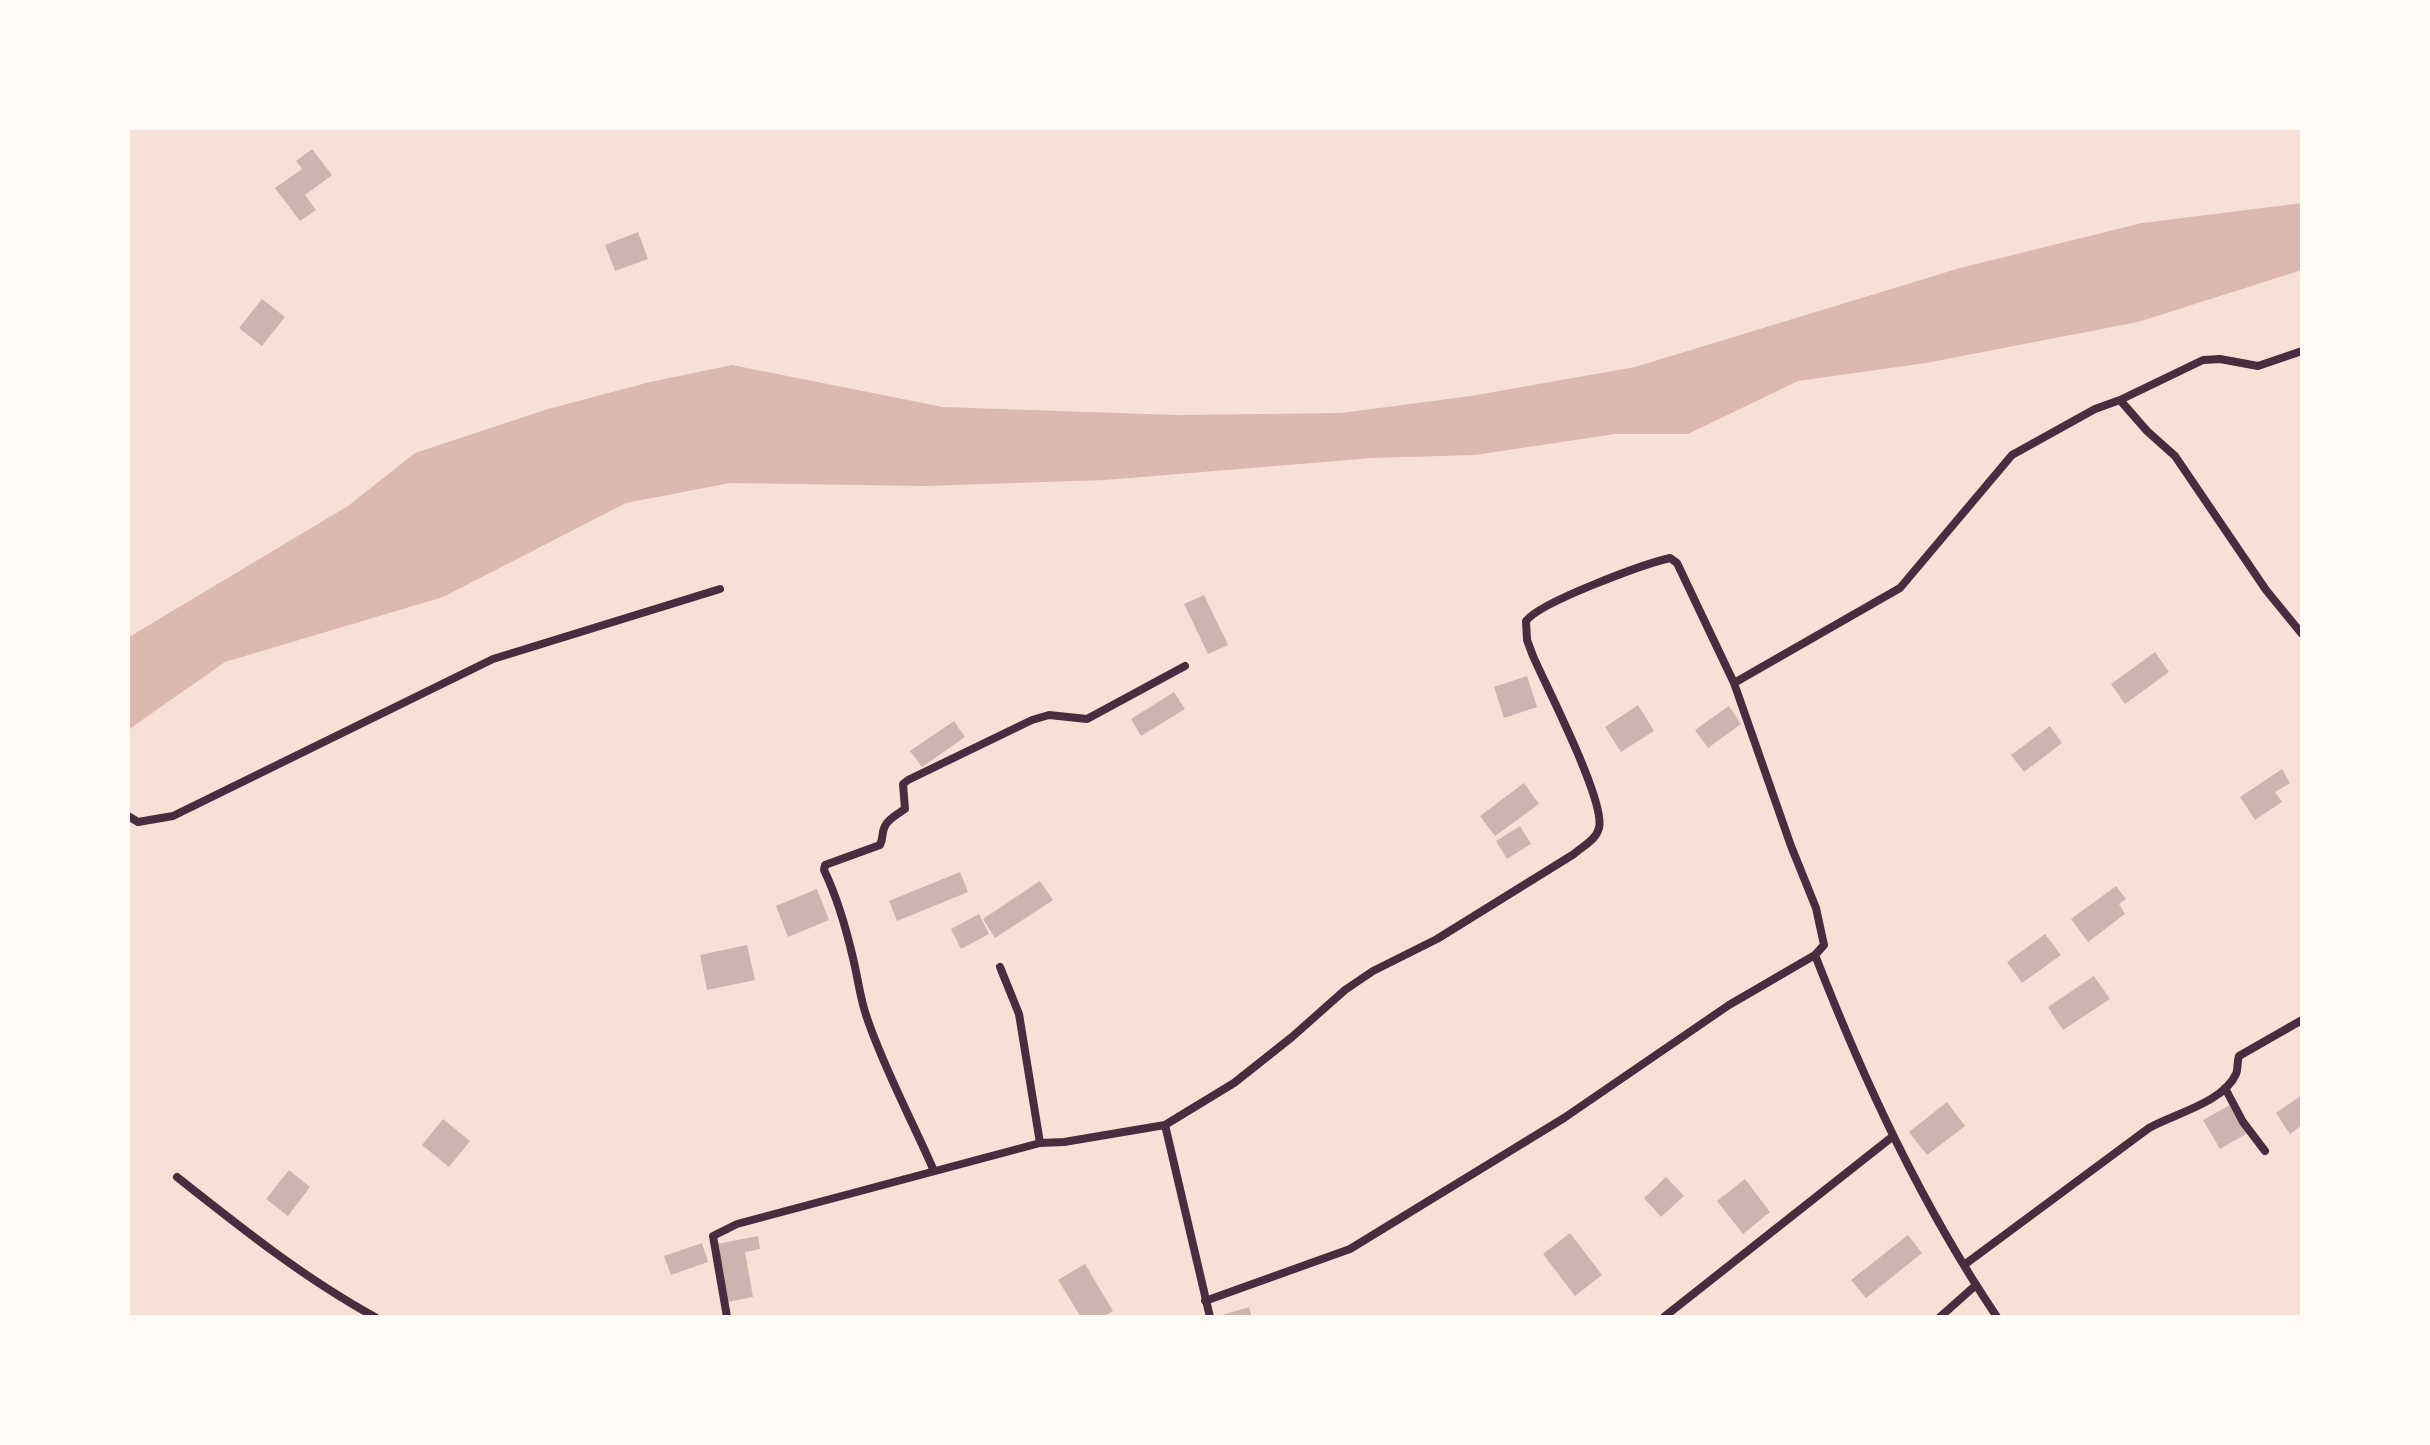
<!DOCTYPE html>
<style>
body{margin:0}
#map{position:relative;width:2430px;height:1445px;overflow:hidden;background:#f7e1d7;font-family:Signika,sans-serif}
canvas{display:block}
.frame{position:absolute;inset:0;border:130px solid #fffaf5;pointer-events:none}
</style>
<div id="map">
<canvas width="2430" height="1445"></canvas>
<div class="frame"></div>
</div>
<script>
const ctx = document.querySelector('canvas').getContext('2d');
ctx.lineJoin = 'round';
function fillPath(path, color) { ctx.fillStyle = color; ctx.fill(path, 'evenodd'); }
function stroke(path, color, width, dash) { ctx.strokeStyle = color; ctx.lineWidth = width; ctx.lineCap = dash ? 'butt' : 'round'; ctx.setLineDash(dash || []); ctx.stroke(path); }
const water = new Path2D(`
 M 2302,203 L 2302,270 L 2138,322 L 1926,363 L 1798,381 L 1688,434 L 1615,434 L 1475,455 L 1373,458 L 1105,480 L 925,486 L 730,483 L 626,503 L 443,597 L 225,662 L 128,730 L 128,638 L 139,631 L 348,506 L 415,453 L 548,409 L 650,382 L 732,365 L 943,407 L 1176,415 L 1341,413 L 1471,396 L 1635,367 L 1960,268 L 2142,223 Z`);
const building = new Path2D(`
 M 312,149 L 332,175 L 305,195 L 316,210 L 300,221 L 275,188 L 302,169 L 296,161 Z
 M 638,232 L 648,259 L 615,271 L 605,245 Z
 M 262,299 L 285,317 L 262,346 L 239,328 Z
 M 1204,595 L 1228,645 L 1208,654 L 1184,604 Z
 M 2155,652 L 2169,672 L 2125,704 L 2111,684 Z
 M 1527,676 L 1537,707 L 1504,718 L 1494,687 Z
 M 1174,692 L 1185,709 L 1141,736 L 1131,719 Z
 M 1638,705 L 1654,731 L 1621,752 L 1605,727 Z
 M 1729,706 L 1741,724 L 1708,748 L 1695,730 Z
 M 954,721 L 965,737 L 922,767 L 910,751 Z
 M 2050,726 L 2062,743 L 2024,772 L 2011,755 Z
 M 2282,769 L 2290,783 L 2275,792 L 2282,802 L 2255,820 L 2240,797 Z
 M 1524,783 L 1539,804 L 1495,836 L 1480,816 Z
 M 1520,826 L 1531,844 L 1507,859 L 1496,841 Z
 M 960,872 L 968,892 L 897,921 L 889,901 Z
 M 1040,881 L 1053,900 L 995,938 L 983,919 Z
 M 2116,886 L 2126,899 L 2119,904 L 2125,914 L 2088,942 L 2071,919 Z
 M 817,889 L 829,920 L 788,937 L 776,906 Z
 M 979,914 L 989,934 L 961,949 L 951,929 Z
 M 2045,934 L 2061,955 L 2022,983 L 2007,962 Z
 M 747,945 L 755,980 L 707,990 L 700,955 Z
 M 2094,976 L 2110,999 L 2063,1030 L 2048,1007 Z
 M 2302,1095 L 2302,1125 L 2290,1134 L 2276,1113 Z
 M 1947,1102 L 1965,1126 L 1927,1155 L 1909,1132 Z
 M 2230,1105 L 2246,1134 L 2220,1149 L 2203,1120 Z
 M 443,1119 L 470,1141 L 449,1167 L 422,1145 Z
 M 289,1170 L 310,1187 L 288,1216 L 266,1199 Z
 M 1666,1177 L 1684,1196 L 1661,1217 L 1644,1198 Z
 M 1745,1179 L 1770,1212 L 1743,1234 L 1717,1201 Z
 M 1570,1233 L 1602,1275 L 1575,1296 L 1543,1254 Z
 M 1908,1235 L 1922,1253 L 1866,1298 L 1851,1280 Z
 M 758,1236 L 760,1249 L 745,1252 L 753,1297 L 723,1303 L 712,1245 Z
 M 702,1243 L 708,1262 L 671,1275 L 664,1256 Z
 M 1085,1264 L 1113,1311 L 1103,1317 L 1081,1317 L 1058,1280 Z
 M 1249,1307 L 1252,1317 L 1219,1317 L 1219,1316 Z`);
const minor = new Path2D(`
 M 2120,400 L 2203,360 L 2220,359 L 2258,366 L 2302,351
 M 1734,683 L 1900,588 L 2012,455 L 2095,409 L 2120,400 L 2147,431 L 2175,456 L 2266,590 L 2302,634
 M 128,816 L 138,822 L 173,816 L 493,659 L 720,589
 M 1000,967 L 1019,1014 L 1040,1143
 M 2225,1088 L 2243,1122 L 2265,1151
 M 934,1171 C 912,1120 885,1071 867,1018 C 860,999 858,978 853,958 C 846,928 837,897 824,870 L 825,865 L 880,845 C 884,837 881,833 885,826 C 888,819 899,813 905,809 L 903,784 L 908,780 L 1032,720 L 1049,715 L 1087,719 L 1185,666
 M 177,1177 C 240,1227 304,1278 375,1317
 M 1964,1265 L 2149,1128 C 2173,1114 2223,1103 2236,1074 C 2238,1070 2237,1062 2239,1056 L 2302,1020
 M 1205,1301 L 1350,1249 L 1564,1118 L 1729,1005 L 1815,955
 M 727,1317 L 713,1236 L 737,1224 L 1040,1143 L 1064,1142 L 1165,1125
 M 1210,1317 L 1165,1125 L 1234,1083 L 1292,1037 L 1345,990 L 1373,971 L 1437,939 L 1574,854 C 1583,846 1596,840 1599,828 C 1606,802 1546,686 1533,656 L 1527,640 L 1526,621 C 1540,602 1644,564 1670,558 L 1677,563 L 1734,683 L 1791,846 L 1816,908 L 1824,945 L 1815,955 C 1864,1081 1921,1204 1997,1317
 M 1664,1317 L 1892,1137
 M 1940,1317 L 1976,1285`);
fillPath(water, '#dcb8b0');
fillPath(building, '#ccb4b1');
stroke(minor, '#4a2c40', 8);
</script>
